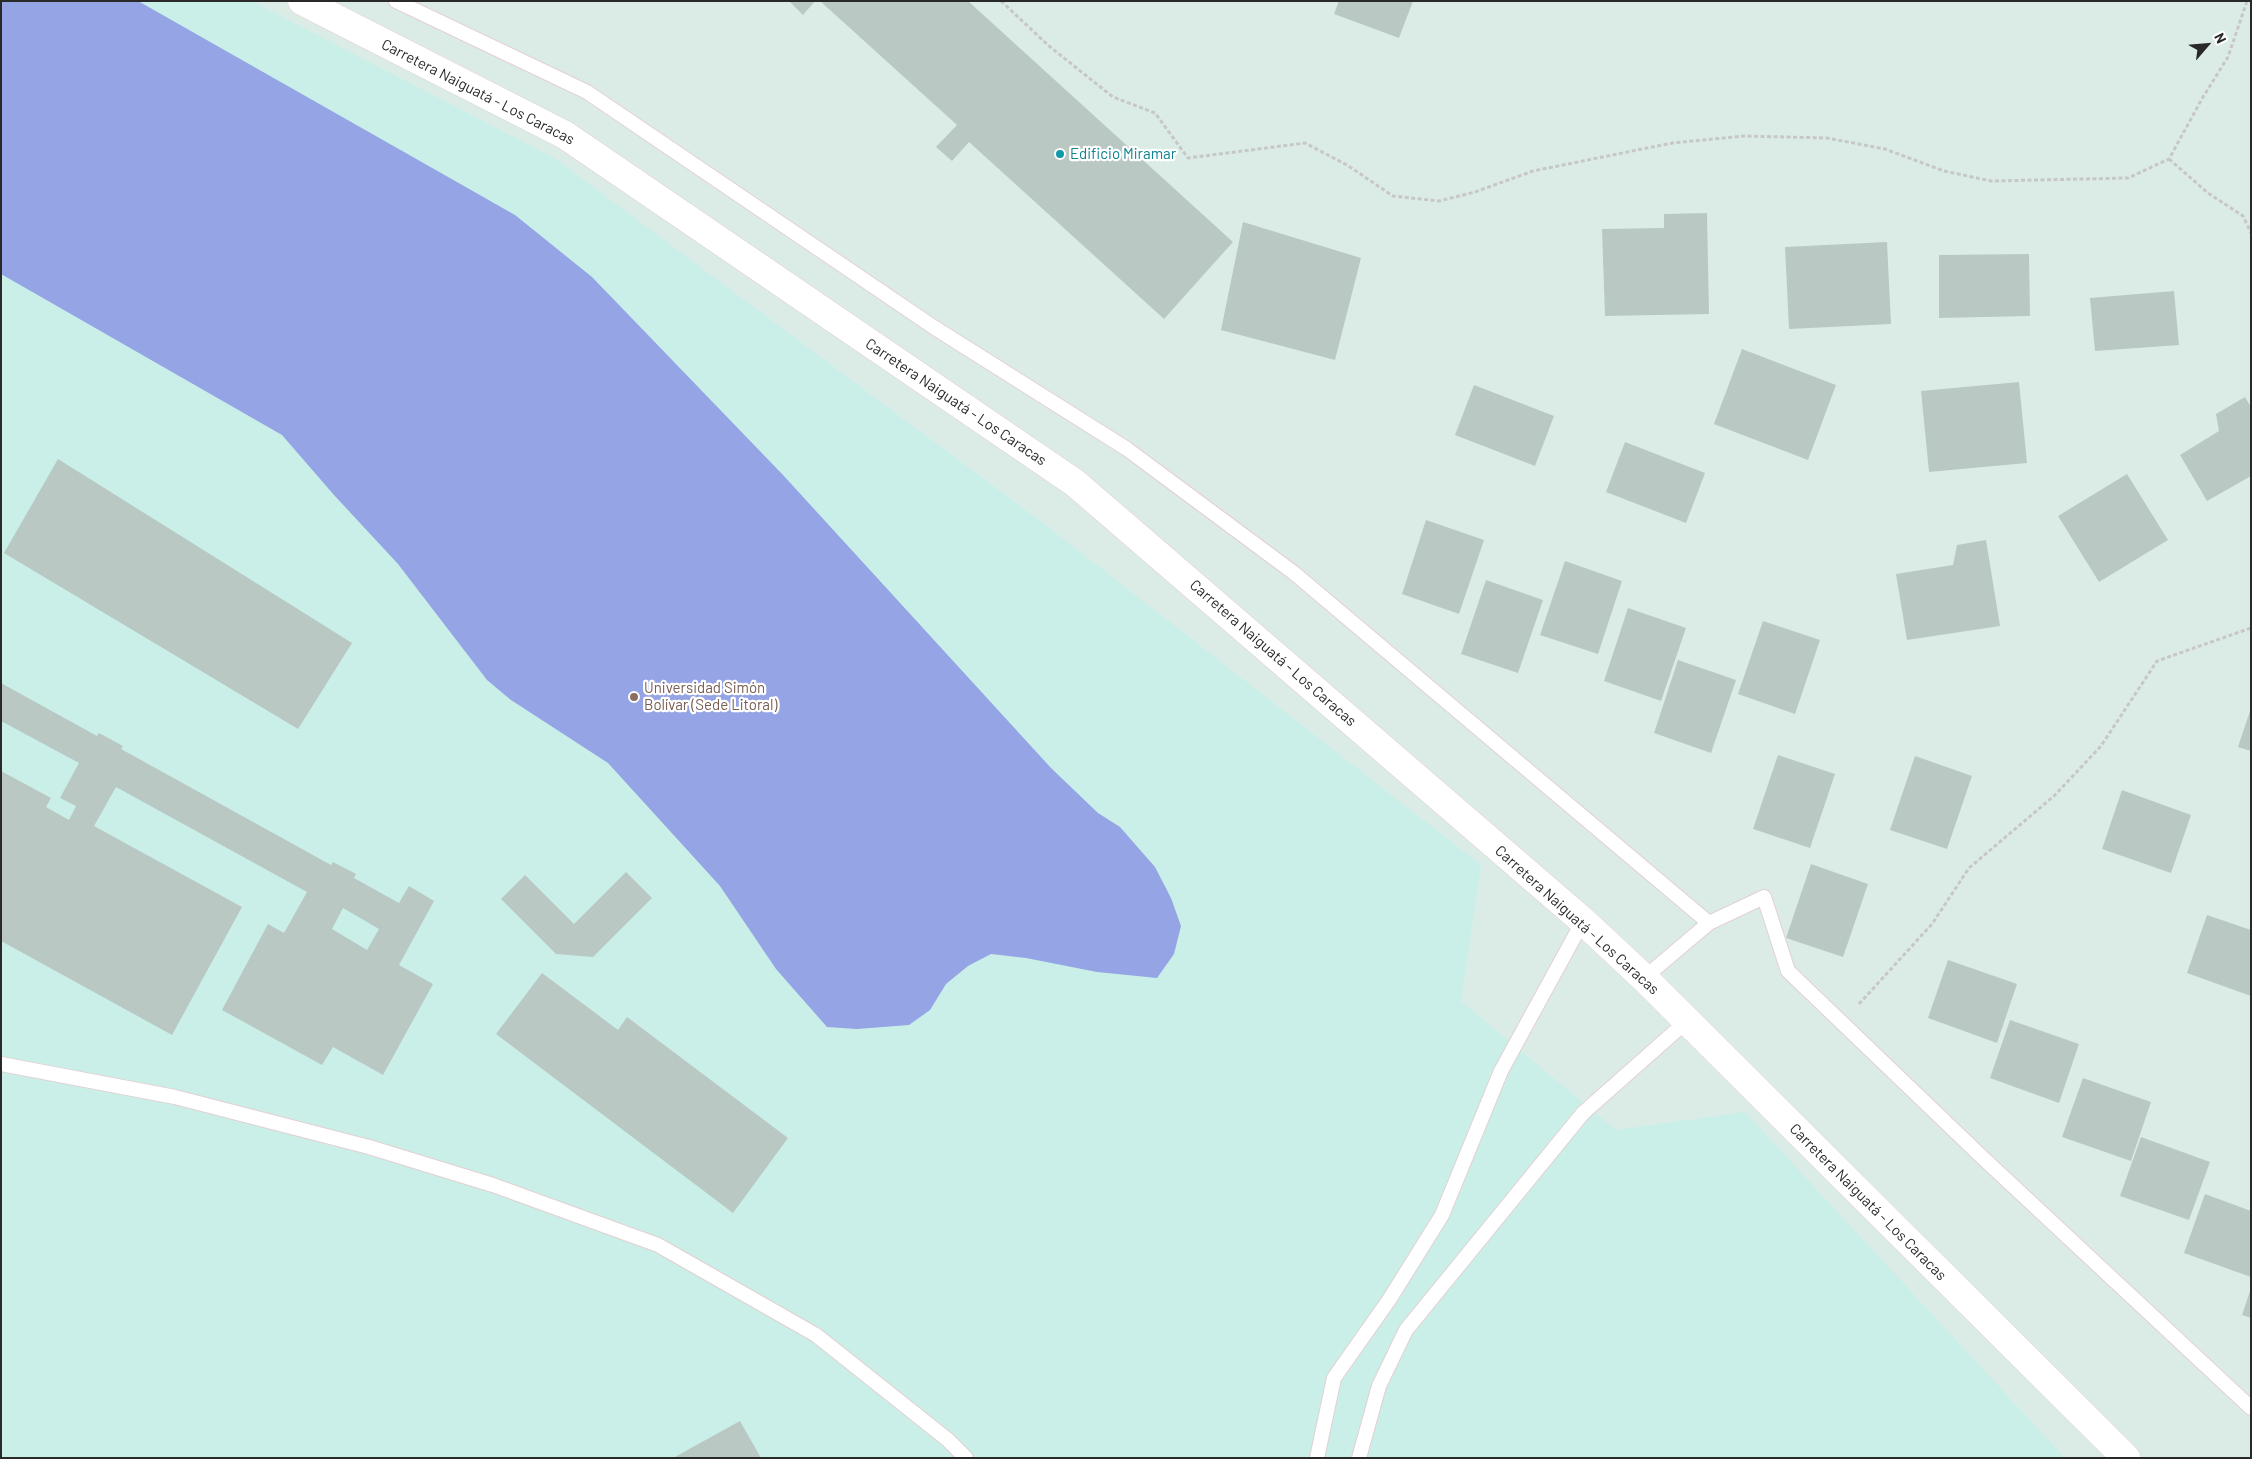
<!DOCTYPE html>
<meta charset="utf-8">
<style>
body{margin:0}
#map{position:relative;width:2252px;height:1459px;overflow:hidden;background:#dbece7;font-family:Barlow,sans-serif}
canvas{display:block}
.frame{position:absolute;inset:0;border:2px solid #292929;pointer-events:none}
.north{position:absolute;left:2182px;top:20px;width:50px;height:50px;-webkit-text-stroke:4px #fff;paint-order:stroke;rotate:63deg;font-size:14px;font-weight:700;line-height:20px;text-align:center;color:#292929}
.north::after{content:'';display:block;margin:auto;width:18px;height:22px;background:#292929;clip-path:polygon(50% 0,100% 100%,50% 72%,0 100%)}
</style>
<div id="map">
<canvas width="2252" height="1459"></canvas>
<div class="frame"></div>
<div class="north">N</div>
</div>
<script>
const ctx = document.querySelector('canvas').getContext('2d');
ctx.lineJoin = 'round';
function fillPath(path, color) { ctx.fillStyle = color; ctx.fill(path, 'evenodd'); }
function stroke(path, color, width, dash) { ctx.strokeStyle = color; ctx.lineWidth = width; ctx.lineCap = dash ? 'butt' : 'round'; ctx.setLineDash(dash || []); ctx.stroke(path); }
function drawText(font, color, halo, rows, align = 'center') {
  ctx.font = font + ' Barlow,sans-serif'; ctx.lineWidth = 4.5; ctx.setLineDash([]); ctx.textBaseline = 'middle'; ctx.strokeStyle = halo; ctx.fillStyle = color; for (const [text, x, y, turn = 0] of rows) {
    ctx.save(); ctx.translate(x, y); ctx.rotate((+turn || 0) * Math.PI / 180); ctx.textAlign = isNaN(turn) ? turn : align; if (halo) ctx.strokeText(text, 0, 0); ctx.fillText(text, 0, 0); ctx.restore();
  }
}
const education = new Path2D(`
 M 1,1 L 252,1 L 556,159 L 1052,530 L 1481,865 L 1461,1001 L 1616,1130 L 1745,1112 L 2065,1458 L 1,1458 Z`);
const green = new Path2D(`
 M 1,1 L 138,1 L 515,215 L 592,277 L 783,475 L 1051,768 L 1098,813 L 1120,827 L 1155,867 L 1171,898 L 1181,926 L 1174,954 L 1157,978 L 1097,972 L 1026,958 L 991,954 L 968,966 L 946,984 L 930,1010 L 909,1025 L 857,1029 L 827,1027 L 776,969 L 720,886 L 608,763 L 511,700 L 487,680 L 398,564 L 334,495 L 282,435 L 1,274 Z`);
const building = new Path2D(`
 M 789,1 L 815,1 L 803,15 Z
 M 820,1 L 968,1 L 1233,242 L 1164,319 L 969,142 L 952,161 L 936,147 L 957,125 Z
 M 1339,1 L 1413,1 L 1399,38 L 1334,14 Z
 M 1707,213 L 1709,314 L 1605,316 L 1602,229 L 1664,228 L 1664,214 Z
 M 1243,222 L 1361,258 L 1335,360 L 1221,330 Z
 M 1887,242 L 1891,324 L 1789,329 L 1785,247 Z
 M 2029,254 L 2030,316 L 1939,318 L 1939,255 Z
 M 2174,291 L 2179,345 L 2095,351 L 2090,298 Z
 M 1742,349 L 1836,385 L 1808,460 L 1714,424 Z
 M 2019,382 L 2027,463 L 1929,472 L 1921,391 Z
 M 1474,385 L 1554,416 L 1535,466 L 1455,435 Z
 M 2245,397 L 2251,407 L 2251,476 L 2207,501 L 2180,455 L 2219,431 L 2216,414 Z
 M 1625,442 L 1705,473 L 1686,523 L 1606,492 Z
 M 58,459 L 352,643 L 298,729 L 4,553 Z
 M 2127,474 L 2168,540 L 2099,582 L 2058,516 Z
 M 1426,520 L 1484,540 L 1459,614 L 1402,594 Z
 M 1986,540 L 2000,626 L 1907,640 L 1896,574 L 1953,565 L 1957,545 Z
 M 1565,561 L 1622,581 L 1598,654 L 1540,635 Z
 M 1486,580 L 1543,600 L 1518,673 L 1461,654 Z
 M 1628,608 L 1686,628 L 1661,701 L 1604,681 Z
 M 1763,621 L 1820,640 L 1795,714 L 1738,694 Z
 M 1678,660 L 1736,680 L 1711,753 L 1654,733 Z
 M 1,683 L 97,736 L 99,733 L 123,746 L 121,749 L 331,865 L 333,862 L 356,874 L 354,878 L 399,903 L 409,886 L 434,901 L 399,965 L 433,984 L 383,1075 L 333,1047 L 322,1065 L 222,1010 L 268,924 L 284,933 L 307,892 L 116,787 L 94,826 L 242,907 L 172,1035 L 1,941 L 1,771 L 51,798 L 46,807 L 69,820 L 76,806 L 60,798 L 79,763 L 1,721 ZM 343,908 L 379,929 L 367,950 L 332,929 Z
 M 2250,711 L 2251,711 L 2251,751 L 2238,747 Z
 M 1778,755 L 1835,774 L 1810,848 L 1753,829 Z
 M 1915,756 L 1972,776 L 1947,849 L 1890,830 Z
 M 2122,790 L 2191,815 L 2171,873 L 2102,849 Z
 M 1811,864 L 1868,884 L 1843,957 L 1786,938 Z
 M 626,872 L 652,898 L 593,957 L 556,954 L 501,899 L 525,875 L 574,924 Z
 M 2207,915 L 2251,930 L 2251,996 L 2187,973 Z
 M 1948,960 L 2017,984 L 1997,1043 L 1928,1018 Z
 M 542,973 L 618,1030 L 627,1017 L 788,1138 L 733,1213 L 496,1034 Z
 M 2010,1020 L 2079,1044 L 2059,1103 L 1990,1078 Z
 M 2083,1078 L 2151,1102 L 2131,1161 L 2062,1137 Z
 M 2141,1137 L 2210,1162 L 2189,1220 L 2120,1196 Z
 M 2205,1194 L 2251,1211 L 2251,1277 L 2184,1253 Z
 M 2250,1291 L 2251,1291 L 2251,1318 L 2242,1315 Z
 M 740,1421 L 761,1458 L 673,1458 Z`);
const path = new Path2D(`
 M 1001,1 L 1049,46 L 1113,97 L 1155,113 L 1188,158 L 1305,143 L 1347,165 L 1393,196 L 1439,201 L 1475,192 L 1533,171 L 1672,143 L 1744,136 L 1827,138 L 1885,149 L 1944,171 L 1991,181 L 2128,178 L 2169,159 L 2203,97 L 2228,57 L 2247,1
 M 2169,159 L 2208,193 L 2243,216 L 2251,233
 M 1859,1004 L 1932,924 L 1969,868 L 2054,796 L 2101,746 L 2157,661 L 2251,628`);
const lane = new Path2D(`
 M 396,1 L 587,92 L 935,328 L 1127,449 L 1294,573 L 1709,923 L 1764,897 L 1788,971 L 1983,1158 L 2251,1408
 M 1644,978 L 1709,923
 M 1,1064 L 175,1097 L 369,1147 L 493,1185 L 658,1245 L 816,1335 L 948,1440 L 966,1458
 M 1317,1458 L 1334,1378 L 1389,1300 L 1442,1215 L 1501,1071 L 1583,921
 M 1359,1458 L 1379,1386 L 1406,1330 L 1583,1113 L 1687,1021`);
const secondary = new Path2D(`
 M 302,1 L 565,135 L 1075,483 L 1583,921 L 1644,978 L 2126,1458`);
const markers = [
 [1060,154,5,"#0f9aa8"],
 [634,697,5,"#8d6e63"]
];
const streetNames = [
 ["Carretera Naiguatá - Los Caracas",478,92,27],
 ["Carretera Naiguatá - Los Caracas",956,402,34],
 ["Carretera Naiguatá - Los Caracas",1273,653,41],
 ["Carretera Naiguatá - Los Caracas",1577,920,42],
 ["Carretera Naiguatá - Los Caracas",1868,1202,45]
];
const cultureNames = [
 ["Edificio Miramar",1070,154]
];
const educationNames = [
 ["Universidad Simón",644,688],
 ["Bolívar (Sede Litoral)",644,705]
];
fillPath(education, '#c9efe8');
fillPath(green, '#95a4e5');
fillPath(building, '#bac8c4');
stroke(lane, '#e3d0d1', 16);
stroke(secondary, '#e3d0d1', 29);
stroke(path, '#c7c7c7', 3, [4, 2.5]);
stroke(lane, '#fff', 14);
stroke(secondary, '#fff', 28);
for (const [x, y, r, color] of markers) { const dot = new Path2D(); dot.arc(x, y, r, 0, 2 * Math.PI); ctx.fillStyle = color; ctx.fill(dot); stroke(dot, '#fff', 2); }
drawText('15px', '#292929', '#fff', streetNames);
drawText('15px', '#0d838f', '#fff', cultureNames, 'left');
drawText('15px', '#785e54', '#fff', educationNames, 'left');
</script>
